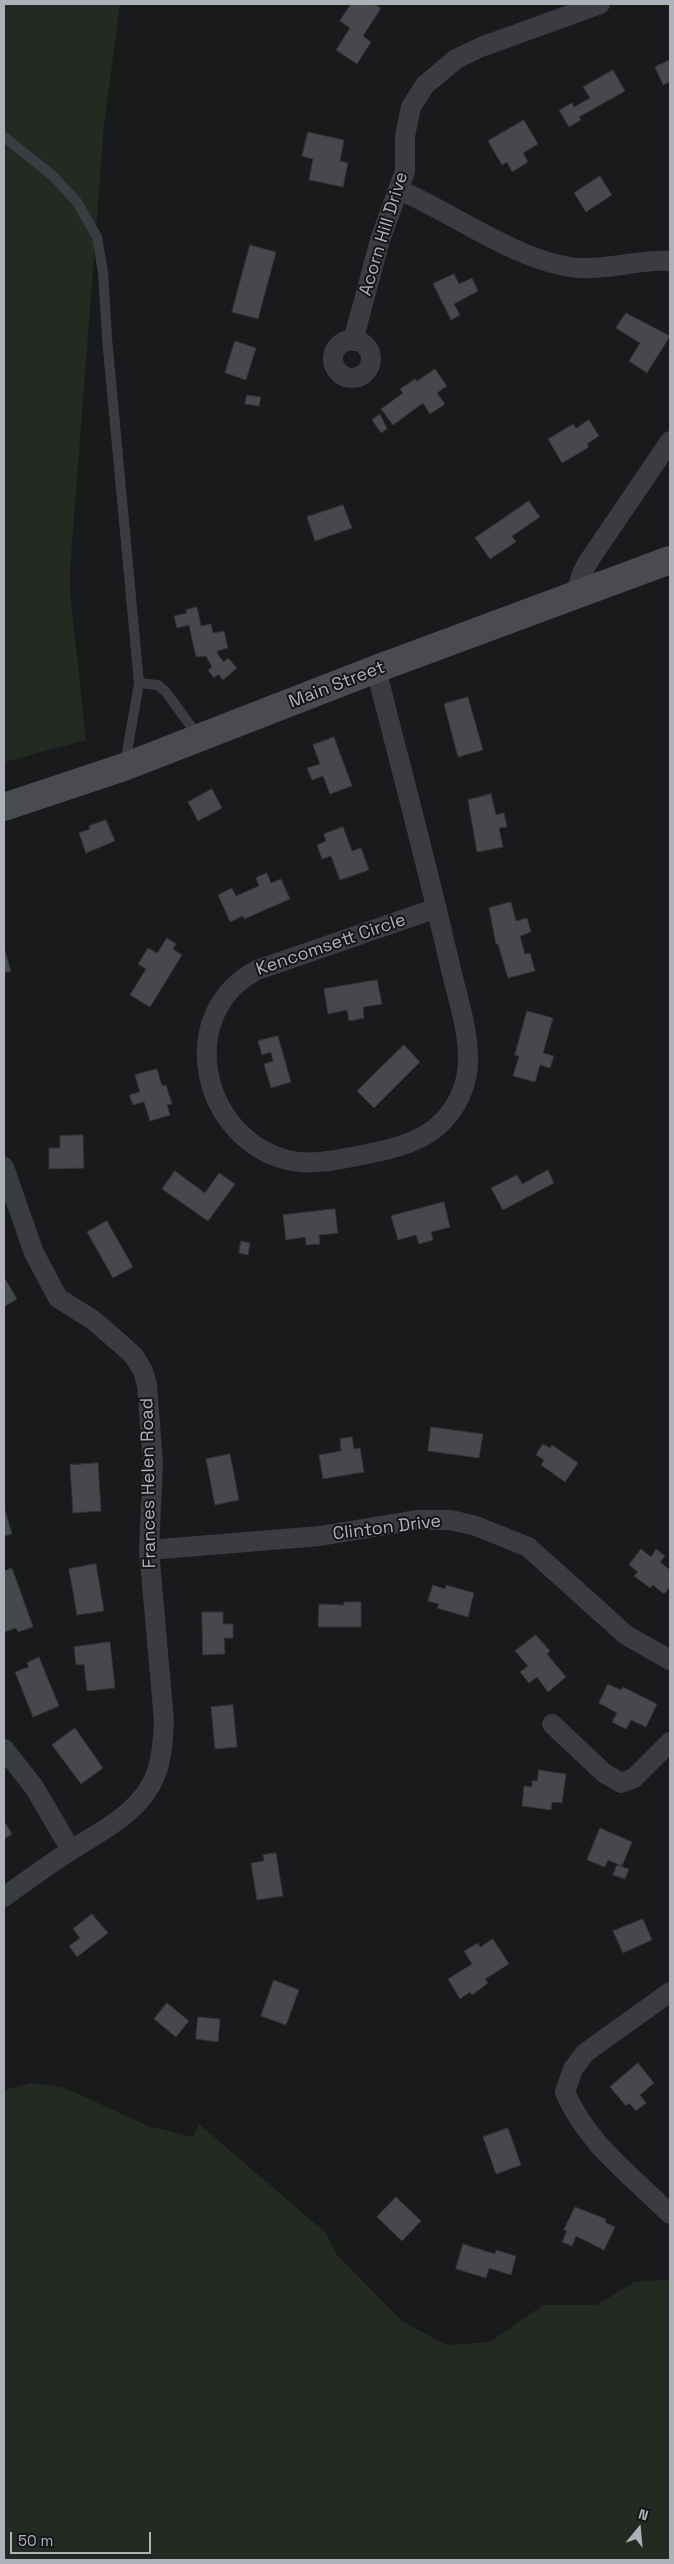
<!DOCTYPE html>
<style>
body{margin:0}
#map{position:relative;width:674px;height:2564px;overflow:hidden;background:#1a1a1c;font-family:"Space Grotesk",sans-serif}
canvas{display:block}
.frame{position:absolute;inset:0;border:5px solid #adb2ba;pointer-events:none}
.north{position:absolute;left:614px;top:2504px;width:50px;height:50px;-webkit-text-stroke:4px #151517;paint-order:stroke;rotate:17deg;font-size:14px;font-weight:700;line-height:20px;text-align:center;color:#adb2ba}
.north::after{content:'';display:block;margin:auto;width:18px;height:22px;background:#adb2ba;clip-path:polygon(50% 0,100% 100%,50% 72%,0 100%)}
.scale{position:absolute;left:10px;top:2532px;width:141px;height:22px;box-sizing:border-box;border:2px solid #adb2ba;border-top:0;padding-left:6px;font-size:15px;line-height:18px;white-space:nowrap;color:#adb2ba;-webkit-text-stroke:4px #151517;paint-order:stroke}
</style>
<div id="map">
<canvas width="674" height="2564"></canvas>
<div class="frame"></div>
<div class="north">N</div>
<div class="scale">50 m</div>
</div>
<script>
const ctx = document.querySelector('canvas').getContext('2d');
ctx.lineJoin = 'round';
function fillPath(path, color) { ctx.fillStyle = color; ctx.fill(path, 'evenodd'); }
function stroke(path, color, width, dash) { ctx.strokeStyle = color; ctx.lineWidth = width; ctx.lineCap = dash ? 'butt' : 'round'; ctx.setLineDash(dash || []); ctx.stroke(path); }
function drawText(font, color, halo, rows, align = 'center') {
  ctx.font = font + ' "Space Grotesk",sans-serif'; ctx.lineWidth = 4; ctx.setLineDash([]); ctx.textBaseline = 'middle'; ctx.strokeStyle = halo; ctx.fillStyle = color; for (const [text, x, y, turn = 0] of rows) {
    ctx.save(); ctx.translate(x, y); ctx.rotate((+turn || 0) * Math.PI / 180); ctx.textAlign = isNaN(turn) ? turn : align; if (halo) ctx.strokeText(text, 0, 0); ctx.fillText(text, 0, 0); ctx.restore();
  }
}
const green = new Path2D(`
 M 4,4 L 120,4 L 104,125 L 70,570 L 70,591 L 86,740 L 4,762 Z
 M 31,2083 L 63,2087 L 148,2126 L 193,2137 L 199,2124 L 326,2233 L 337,2255 L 403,2322 L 447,2345 L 490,2342 L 543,2305 L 597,2305 L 634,2282 L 670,2279 L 670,2560 L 4,2560 L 4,2090 Z`);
const building = new Path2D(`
 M 351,4 L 374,4 L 381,8 L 363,36 L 371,42 L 357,64 L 336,50 L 350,28 L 340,21 Z
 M 670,60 L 670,82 L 663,85 L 655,67 Z
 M 613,70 L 625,91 L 579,117 L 581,120 L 569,127 L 559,110 L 572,103 L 574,107 L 590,98 L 583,87 Z
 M 524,120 L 538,144 L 523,153 L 528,162 L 512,172 L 507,162 L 502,165 L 488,141 Z
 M 308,132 L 344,140 L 340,161 L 348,163 L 343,187 L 309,180 L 313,159 L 302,156 Z
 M 600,176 L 612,195 L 586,212 L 574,193 Z
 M 250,245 L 276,252 L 258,319 L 232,312 Z
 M 454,274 L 459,284 L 472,278 L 478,291 L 454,304 L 460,315 L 451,320 L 433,284 Z
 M 626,313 L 670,336 L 647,373 L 629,361 L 640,343 L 616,328 Z
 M 235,341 L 256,348 L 246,380 L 225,373 Z
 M 435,369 L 447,386 L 437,393 L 445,404 L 430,414 L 423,403 L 393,425 L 381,409 L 403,393 L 400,389 L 415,379 L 417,381 Z
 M 247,395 L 261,397 L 259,406 L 245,404 Z
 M 380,414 L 387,429 L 381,433 L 372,420 Z
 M 589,420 L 599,436 L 587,444 L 589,447 L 562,463 L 548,439 L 573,424 L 576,428 Z
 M 529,501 L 540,517 L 512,536 L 516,542 L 490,559 L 475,538 Z
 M 343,505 L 352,528 L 315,541 L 307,517 Z
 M 197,607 L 201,626 L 211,624 L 213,633 L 224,631 L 228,648 L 217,651 L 218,655 L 224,662 L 228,658 L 237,668 L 223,680 L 218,674 L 214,678 L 208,670 L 212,667 L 206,656 L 196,657 L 189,625 L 177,628 L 174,616 L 187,613 L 186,610 Z
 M 468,697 L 483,750 L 458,757 L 444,704 Z
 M 334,737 L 352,786 L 330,794 L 323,776 L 312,780 L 307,768 L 320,764 L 313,745 Z
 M 212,789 L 222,808 L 198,821 L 188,802 Z
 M 491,794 L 496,815 L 504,813 L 507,827 L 499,828 L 503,847 L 477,852 L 468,800 Z
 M 106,820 L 115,841 L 86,853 L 79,833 L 90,829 L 89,826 Z
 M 343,827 L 352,851 L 361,848 L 369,870 L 340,880 L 331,856 L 322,859 L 317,845 L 326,841 L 324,834 Z
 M 267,873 L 271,883 L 281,879 L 290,899 L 244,919 L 243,916 L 230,922 L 218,895 L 232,888 L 236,896 L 259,886 L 256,878 Z
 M 511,902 L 516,921 L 527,918 L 531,932 L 520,936 L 525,954 L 530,953 L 535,971 L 508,978 L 498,944 L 496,944 L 489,908 Z
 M 167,938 L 176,944 L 173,949 L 182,955 L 150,1007 L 130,995 L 146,969 L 138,964 L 148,948 L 157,953 Z
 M 4,948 L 11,971 L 4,973 Z
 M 377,980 L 382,1004 L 363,1007 L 364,1018 L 349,1021 L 347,1010 L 328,1014 L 324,989 Z
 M 527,1011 L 553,1018 L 543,1053 L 554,1056 L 550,1068 L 540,1065 L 535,1082 L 513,1076 L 519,1056 L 515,1055 Z
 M 278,1036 L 291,1082 L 271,1088 L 264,1064 L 273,1061 L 271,1052 L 262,1055 L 258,1041 Z
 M 404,1045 L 420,1062 L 374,1108 L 357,1091 Z
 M 157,1069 L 162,1086 L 166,1085 L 172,1104 L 167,1105 L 170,1115 L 150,1121 L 144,1102 L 133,1105 L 129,1095 L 140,1092 L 135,1075 Z
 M 83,1135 L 84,1168 L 49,1169 L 49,1148 L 60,1148 L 60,1136 Z
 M 548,1170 L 554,1183 L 503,1210 L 491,1188 L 517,1175 L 522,1184 Z
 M 175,1171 L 205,1193 L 219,1173 L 235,1184 L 208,1221 L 162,1189 Z
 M 444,1202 L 450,1227 L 431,1232 L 433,1240 L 419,1244 L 416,1235 L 398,1240 L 391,1216 Z
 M 335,1209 L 338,1233 L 319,1235 L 320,1244 L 306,1245 L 305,1237 L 286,1240 L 283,1215 Z
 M 107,1221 L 133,1267 L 113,1278 L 87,1232 Z
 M 241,1241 L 250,1243 L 248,1255 L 239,1253 Z
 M 4,1277 L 17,1299 L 4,1307 Z
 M 431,1427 L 483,1434 L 479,1458 L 428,1451 Z
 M 352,1437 L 354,1449 L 360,1448 L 364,1472 L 323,1479 L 319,1455 L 341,1451 L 340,1439 Z
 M 543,1444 L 550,1448 L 552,1445 L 578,1463 L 565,1482 L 541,1465 L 544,1460 L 536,1455 Z
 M 230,1454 L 239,1500 L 215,1505 L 206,1459 Z
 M 98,1463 L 101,1511 L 73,1513 L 70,1465 Z
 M 4,1507 L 12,1534 L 4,1536 Z
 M 641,1549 L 651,1557 L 656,1549 L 665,1556 L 660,1562 L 670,1570 L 670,1587 L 664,1594 L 653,1585 L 650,1588 L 634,1576 L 638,1572 L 629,1565 Z
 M 96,1564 L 104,1611 L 77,1615 L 69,1569 Z
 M 12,1568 L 33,1627 L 18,1632 L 16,1628 L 4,1632 L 4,1571 Z
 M 433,1585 L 445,1589 L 446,1585 L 474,1593 L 468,1617 L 437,1608 L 439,1604 L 428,1601 Z
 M 344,1602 L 361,1602 L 361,1627 L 318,1627 L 319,1604 L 344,1605 Z
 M 202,1612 L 223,1612 L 223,1624 L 233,1624 L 233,1638 L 224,1638 L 225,1654 L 203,1655 Z
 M 536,1635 L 550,1651 L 547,1654 L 566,1677 L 548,1692 L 537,1677 L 529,1683 L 520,1672 L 528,1666 L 515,1651 Z
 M 110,1642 L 115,1688 L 87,1691 L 84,1664 L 76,1665 L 74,1647 Z
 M 39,1657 L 59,1706 L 33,1717 L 15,1672 L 29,1667 L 27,1663 Z
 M 608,1684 L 621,1690 L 623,1687 L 657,1704 L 646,1727 L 631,1720 L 626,1729 L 612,1722 L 617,1713 L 599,1703 Z
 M 233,1705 L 237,1747 L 215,1749 L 211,1707 Z
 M 75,1728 L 103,1768 L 81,1784 L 52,1745 Z
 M 539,1770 L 566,1774 L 562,1803 L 552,1802 L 551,1810 L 522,1806 L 524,1786 L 532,1787 L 532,1781 L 537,1781 Z
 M 4,1821 L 12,1834 L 4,1839 Z
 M 600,1828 L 632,1842 L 622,1866 L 608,1860 L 605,1867 L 587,1860 Z
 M 276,1853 L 283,1896 L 257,1900 L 251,1863 L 264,1861 L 263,1855 Z
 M 617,1865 L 629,1869 L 625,1879 L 613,1875 Z
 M 92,1914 L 108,1933 L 77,1957 L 69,1946 L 80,1938 L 73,1929 Z
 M 643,1919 L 652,1940 L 623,1953 L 613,1931 Z
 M 493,1939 L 509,1964 L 485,1979 L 488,1983 L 472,1995 L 470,1992 L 460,1999 L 448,1979 L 472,1964 L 464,1951 L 478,1943 L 480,1947 Z
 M 274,1980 L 299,1990 L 286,2025 L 261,2016 Z
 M 167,2003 L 189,2021 L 176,2037 L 154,2019 Z
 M 198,2017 L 220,2019 L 218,2042 L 196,2039 Z
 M 638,2063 L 654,2083 L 640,2095 L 646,2103 L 636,2111 L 629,2103 L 626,2106 L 610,2087 Z
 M 508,2128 L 521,2165 L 496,2174 L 483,2137 Z
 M 396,2197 L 421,2221 L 402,2241 L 377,2217 Z
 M 575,2207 L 606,2219 L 605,2222 L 615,2227 L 604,2250 L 576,2236 L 572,2246 L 562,2242 L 567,2231 L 564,2230 Z
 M 463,2244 L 495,2254 L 496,2250 L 516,2256 L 511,2275 L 489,2268 L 486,2278 L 456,2269 Z`);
const lane = new Path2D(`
 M 4,137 L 52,175 L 77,202 L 97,237 L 103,272 L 107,338 L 139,683 L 125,764
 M 139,683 L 158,685 L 166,692 L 198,736`);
const street = new Path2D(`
 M 399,190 C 454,213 519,263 579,268 C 610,270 639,259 670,261
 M333 359a19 19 0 1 1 38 0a19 19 0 1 1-38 0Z
 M 353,341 L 380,240 L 405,171 L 405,136 L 411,107 L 425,85 L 456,59 L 481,47 L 600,4
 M 576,595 L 582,573 L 590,559 L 670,441
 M 376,669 C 400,765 426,861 448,957 C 455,989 469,1029 468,1061 C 468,1083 458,1106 443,1121 C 425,1141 393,1149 367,1154 C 341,1159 310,1167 284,1159 C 200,1135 175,1013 257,970 L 437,908
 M 4,1167 L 34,1253 L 58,1298 L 93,1320 L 122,1345 L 134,1356 L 143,1371 L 147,1385 L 153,1463 L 149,1550 L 164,1721 C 163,1739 162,1757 156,1774 C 141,1813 102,1830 70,1851 C 47,1866 26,1881 4,1897
 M 149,1550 L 320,1536 L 416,1520 L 451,1520 L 476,1526 L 528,1547 L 626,1635 L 670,1660
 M 552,1724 L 604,1773 L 621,1783 L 634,1778 L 670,1742
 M 4,1749 L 34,1787 L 71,1850
 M 670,1992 L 585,2053 L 573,2069 L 565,2092 C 587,2144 631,2175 670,2214`);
const secondary = new Path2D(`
 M 4,807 L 124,767 L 376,669 L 670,560`);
const streetNames = [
 ["Acorn Hill Drive",384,234,-73],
 ["Main Street",337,685,-21],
 ["Kencomsett Circle",331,945,-19],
 ["Frances Helen Road",149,1483,-91],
 ["Clinton Drive",387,1528,-7]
];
fillPath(green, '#222a22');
fillPath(building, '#47484c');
stroke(building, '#343438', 1);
stroke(lane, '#3b3c41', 10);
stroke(street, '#3b3c41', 20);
stroke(secondary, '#494b50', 28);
drawText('18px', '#adb2ba', '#151517', streetNames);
</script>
